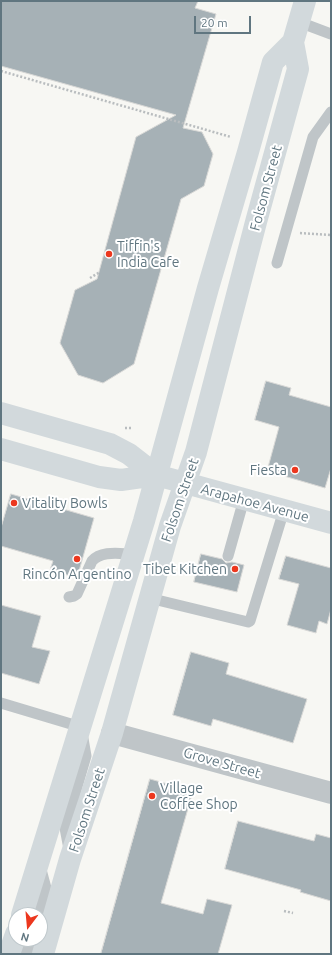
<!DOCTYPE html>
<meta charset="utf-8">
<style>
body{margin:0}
#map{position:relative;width:332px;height:955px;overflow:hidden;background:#f7f7f3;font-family:Ubuntu,sans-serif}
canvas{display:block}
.frame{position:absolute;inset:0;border:2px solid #607680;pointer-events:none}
.north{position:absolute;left:8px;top:907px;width:40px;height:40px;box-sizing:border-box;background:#fff;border:1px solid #bfc8cc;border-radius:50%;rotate:196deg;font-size:11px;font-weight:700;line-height:16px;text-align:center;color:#607680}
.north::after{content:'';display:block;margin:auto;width:14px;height:18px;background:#ec371e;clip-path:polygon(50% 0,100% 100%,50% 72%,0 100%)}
.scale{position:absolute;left:194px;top:16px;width:57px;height:18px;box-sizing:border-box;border:2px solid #607680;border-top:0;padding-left:5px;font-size:12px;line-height:14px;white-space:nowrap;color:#607680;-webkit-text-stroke:3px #fff;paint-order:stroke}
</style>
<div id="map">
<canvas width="332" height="955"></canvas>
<div class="frame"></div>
<div class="north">N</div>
<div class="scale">20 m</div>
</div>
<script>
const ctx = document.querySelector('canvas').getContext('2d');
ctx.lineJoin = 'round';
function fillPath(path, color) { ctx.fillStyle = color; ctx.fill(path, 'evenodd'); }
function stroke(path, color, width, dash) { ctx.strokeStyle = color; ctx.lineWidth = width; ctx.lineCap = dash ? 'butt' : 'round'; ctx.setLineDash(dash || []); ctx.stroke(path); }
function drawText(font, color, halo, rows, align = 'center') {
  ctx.font = font + ' Ubuntu,sans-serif'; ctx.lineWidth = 4; ctx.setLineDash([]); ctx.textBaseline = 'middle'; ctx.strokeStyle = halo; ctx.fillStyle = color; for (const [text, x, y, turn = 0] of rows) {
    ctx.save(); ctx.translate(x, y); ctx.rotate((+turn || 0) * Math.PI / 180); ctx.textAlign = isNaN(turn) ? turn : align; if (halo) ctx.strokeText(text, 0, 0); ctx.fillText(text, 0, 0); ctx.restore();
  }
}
const building = new Path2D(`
 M 1,1 L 198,1 L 195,8 L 216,14 L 183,128 L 202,132 L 213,154 L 204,186 L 181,199 L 134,364 L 103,383 L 78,375 L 60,343 L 75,290 L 97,279 L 136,137 L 176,115 L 1,66 Z
 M 266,381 L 291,388 L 289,395 L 331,407 L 331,468 L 325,488 L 267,471 L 279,427 L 255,420 Z
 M 11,494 L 94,518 L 77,578 L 50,570 L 53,561 L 1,546 L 1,528 Z
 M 201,554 L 222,559 L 226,563 L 232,562 L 244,565 L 237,592 L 194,582 Z
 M 286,556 L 331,568 L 331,609 L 327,624 L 319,621 L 316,633 L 287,625 L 299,584 L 279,579 Z
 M 1,605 L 41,616 L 32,647 L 50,651 L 39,684 L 1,673 Z
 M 191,652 L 229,663 L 226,674 L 307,699 L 293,743 L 213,719 L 211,726 L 173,715 Z
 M 150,779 L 193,791 L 161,903 L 203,914 L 207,899 L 232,905 L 218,954 L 101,954 Z
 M 238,821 L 314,841 L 316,834 L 331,838 L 331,901 L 300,892 L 301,890 L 225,869 Z`);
const path = new Path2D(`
 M 1,71 L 231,137
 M 300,233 L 331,235
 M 90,278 L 100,272
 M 125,428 L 132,428
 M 284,911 L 293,913`);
const lane = new Path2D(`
 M 299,22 L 331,34
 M 277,263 L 313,137 L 331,112
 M 228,556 L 244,499
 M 69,597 L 74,596 L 77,594 L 92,561 C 102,550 120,554 134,554
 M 149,598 L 248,622 L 250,621 L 284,510
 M 1,703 L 81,727 L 86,756 L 65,828 L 69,849`);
const street = new Path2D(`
 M 112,733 L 331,793
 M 36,872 L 43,898 L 39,915
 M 31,954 L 30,951 L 33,939`);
const secondary = new Path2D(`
 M 1,413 L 110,444 L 129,454 L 156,475 L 331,523
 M 1,449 L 99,477 L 121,480 L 156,475
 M 22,915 L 144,521 L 208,288 L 248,152 L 273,62 L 293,42
 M 9,954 L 16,934
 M 43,954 L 70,859 L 112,733 L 170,526 L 196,452 L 256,222 L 298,69 L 293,42 L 305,1`);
const markers = [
 [109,254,4,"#ec371e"],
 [295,470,4,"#ec371e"],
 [14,503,4,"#ec371e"],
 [77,559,4,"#ec371e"],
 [235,569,4,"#ec371e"],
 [152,796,4,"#ec371e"]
];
const streetNames = [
 ["Folsom Street",266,188,-75],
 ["Folsom Street",180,500,-71],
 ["Arapahoe Avenue",255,503,15],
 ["Grove Street",222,763,16],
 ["Folsom Street",87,810,-72]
];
const poiNames = [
 ["Tiffin's",117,246],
 ["India Cafe",117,262],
 ["Fiesta",287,470,"right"],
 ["Vitality Bowls",22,503],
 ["Tibet Kitchen",227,569,"right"],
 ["Rincón Argentino",77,574,"center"],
 ["Village",160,788],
 ["Coffee Shop",160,804]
];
fillPath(building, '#a6b1b6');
stroke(building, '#d8d8d6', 1);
stroke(path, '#b9bdbf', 2.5, [2, 2]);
stroke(lane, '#bfc5c8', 11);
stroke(street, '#bfc5c8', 22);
stroke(secondary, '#d2d9dc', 22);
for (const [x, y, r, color] of markers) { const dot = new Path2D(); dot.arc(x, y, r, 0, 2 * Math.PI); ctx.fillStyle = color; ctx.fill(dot); stroke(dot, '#fff', 1.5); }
drawText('14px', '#607680', '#fff', streetNames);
drawText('14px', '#607680', '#fff', poiNames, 'left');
</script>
